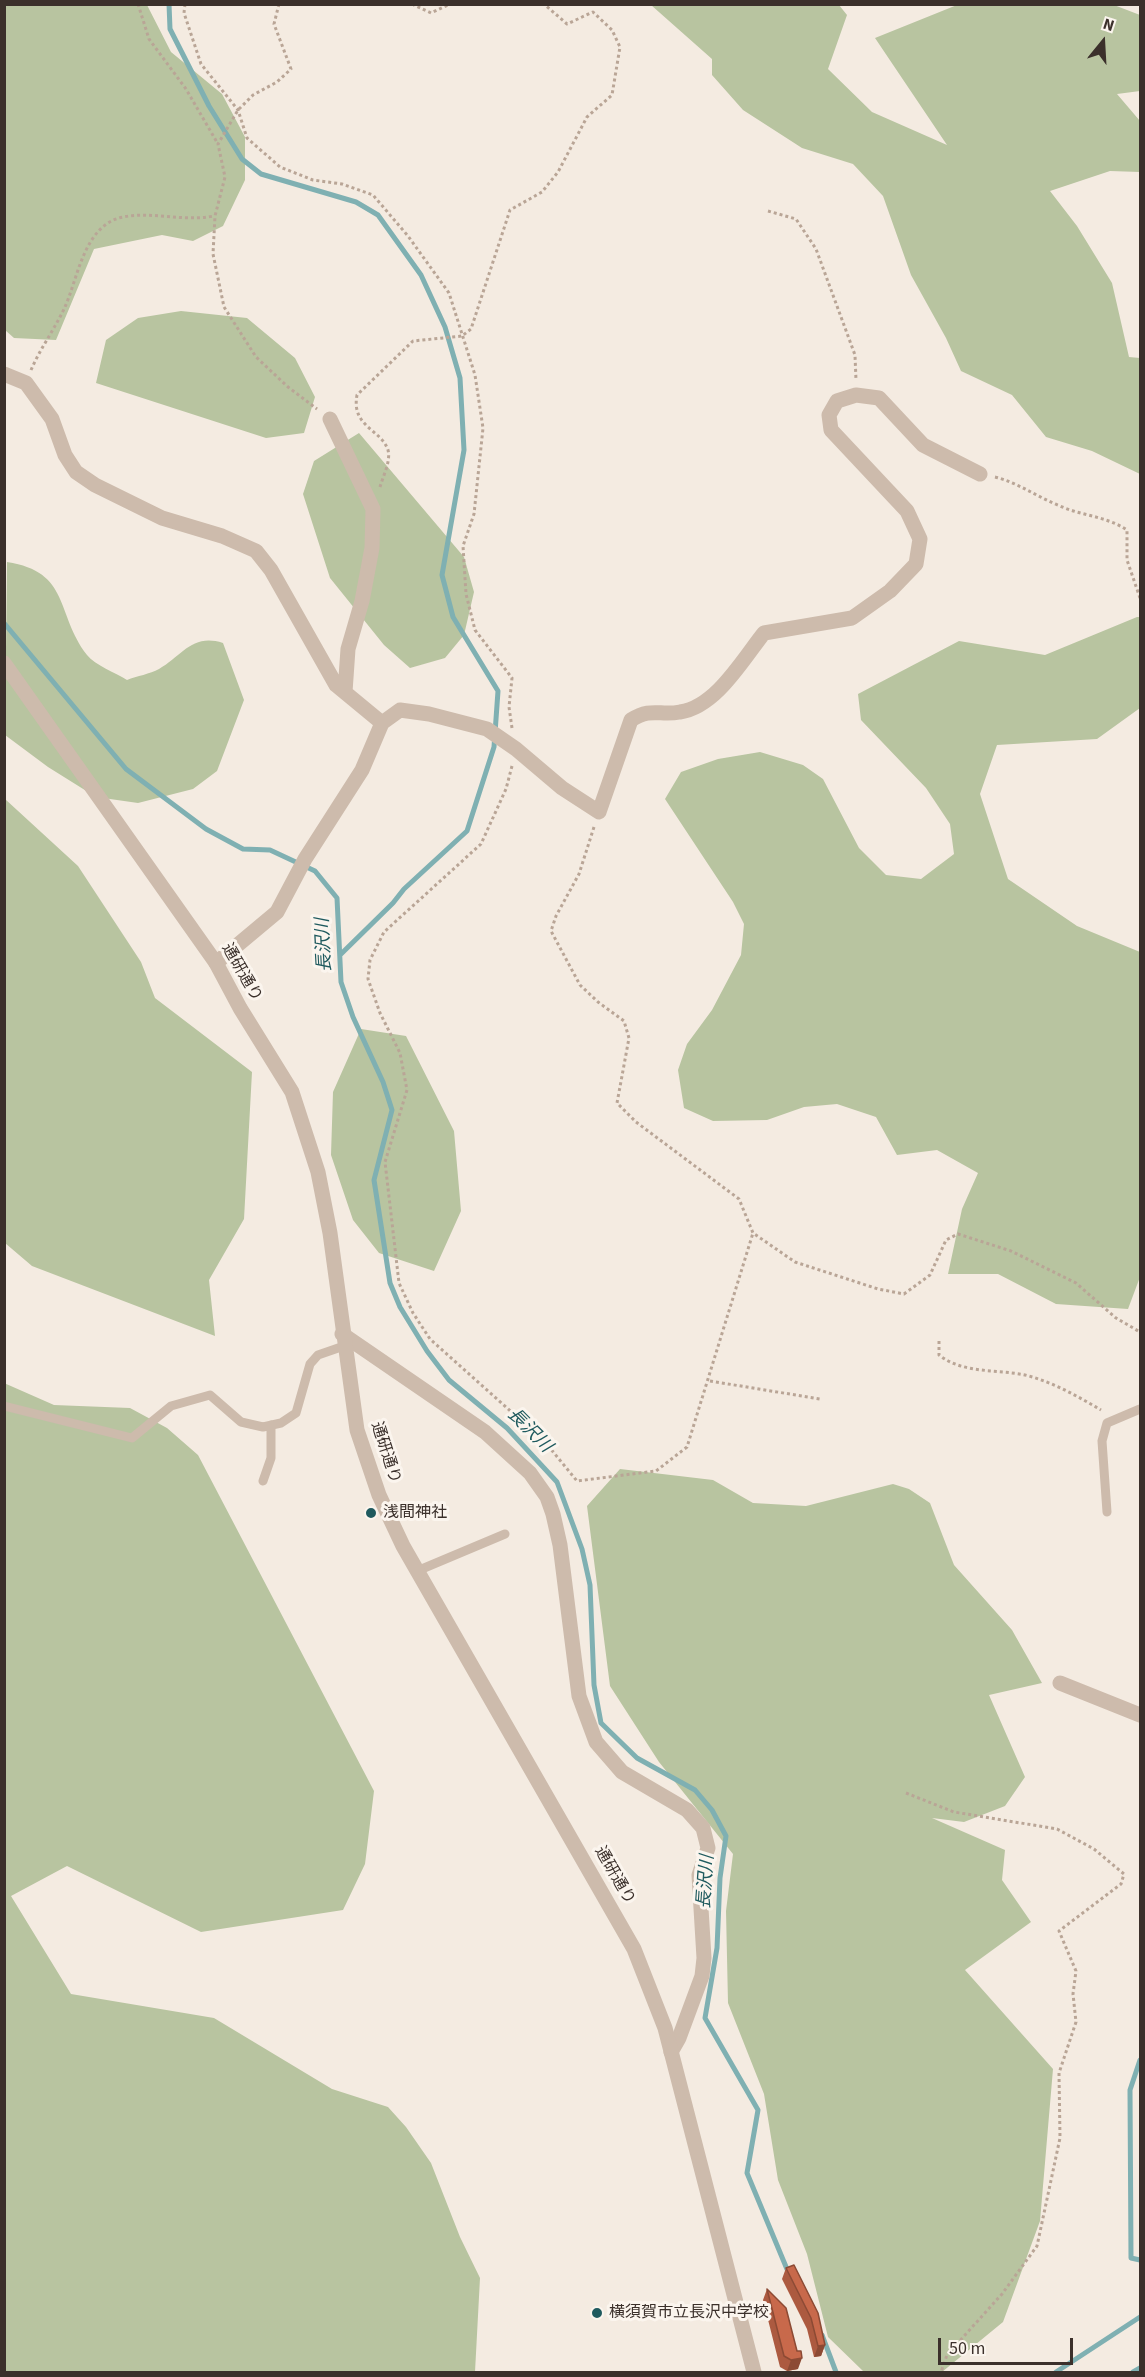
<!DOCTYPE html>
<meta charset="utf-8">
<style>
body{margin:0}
#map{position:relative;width:1145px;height:2377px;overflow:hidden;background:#f4ebe1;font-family:"Source Sans 3",sans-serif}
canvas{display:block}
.frame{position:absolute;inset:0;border:6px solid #3b302b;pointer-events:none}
.north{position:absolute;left:1073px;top:12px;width:60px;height:60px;-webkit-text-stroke:4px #fbf5ee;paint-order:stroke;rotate:18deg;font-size:16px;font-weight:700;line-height:24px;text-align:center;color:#3b302b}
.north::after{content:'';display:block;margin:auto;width:21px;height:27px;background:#3b302b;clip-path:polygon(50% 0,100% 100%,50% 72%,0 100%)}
.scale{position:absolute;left:938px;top:2338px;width:135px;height:27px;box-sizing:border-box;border:3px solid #3b302b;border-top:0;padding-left:8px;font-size:18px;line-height:21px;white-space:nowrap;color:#3b302b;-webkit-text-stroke:4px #fbf5ee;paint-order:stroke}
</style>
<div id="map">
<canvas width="1145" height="2377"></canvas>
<div class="frame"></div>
<div class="north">N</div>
<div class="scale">50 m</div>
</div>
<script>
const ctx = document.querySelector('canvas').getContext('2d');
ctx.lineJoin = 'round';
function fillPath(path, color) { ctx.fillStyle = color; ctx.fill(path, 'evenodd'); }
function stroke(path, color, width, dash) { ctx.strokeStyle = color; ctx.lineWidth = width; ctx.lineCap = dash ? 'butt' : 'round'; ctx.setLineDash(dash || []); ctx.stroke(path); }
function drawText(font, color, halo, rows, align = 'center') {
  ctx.font = font + ' "Source Sans 3","Noto Sans JP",sans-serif'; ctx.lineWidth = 6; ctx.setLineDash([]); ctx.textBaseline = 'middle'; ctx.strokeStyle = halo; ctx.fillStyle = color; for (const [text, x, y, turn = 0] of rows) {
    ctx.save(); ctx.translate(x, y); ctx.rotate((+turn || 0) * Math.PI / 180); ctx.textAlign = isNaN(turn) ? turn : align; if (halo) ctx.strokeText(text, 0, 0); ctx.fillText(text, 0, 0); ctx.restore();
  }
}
const green = new Path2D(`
 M 5,4 L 147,5 L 171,52 L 222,94 L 245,137 L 245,180 L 223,226 L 193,241 L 162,235 L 94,249 L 56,340 L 14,338 L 5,330 Z
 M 651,5 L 839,5 L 847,15 L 828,69 L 872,112 L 947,145 L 875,38 L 957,5 L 1114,5 L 1140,15 L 1140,91 L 1117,94 L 1140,121 L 1140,172 L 1110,171 L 1050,191 L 1077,226 L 1112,283 L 1129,357 L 1140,358 L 1140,474 L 1092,451 L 1046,437 L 1012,395 L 961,371 L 946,338 L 911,275 L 883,196 L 853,164 L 802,148 L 743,110 L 712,75 L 712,59 Z
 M 181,311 L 247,318 L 295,358 L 315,397 L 304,433 L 266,438 L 96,383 L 106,340 L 138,318 Z
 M 359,433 L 464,557 L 474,592 L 464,635 L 445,658 L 410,668 L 384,645 L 330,578 L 303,494 L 314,461 Z
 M 7,562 C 71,572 55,613 87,655 C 95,665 116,673 127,680 C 137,676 150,674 159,669 C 182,656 192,633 223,643 L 244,700 L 217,771 L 193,789 L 138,803 L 96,797 L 48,767 L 5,735 Z
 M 1137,617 L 1140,617 L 1140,708 L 1097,739 L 997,745 L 980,794 L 1008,879 L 1077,926 L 1140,952 L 1140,1277 L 1128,1309 L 1056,1304 L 998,1274 L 948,1274 L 962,1209 L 978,1173 L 937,1150 L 897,1155 L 876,1117 L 837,1104 L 804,1107 L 767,1120 L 713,1121 L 684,1108 L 678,1070 L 687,1044 L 712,1010 L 741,955 L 744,924 L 733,902 L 665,799 L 681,772 L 718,759 L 760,752 L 803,765 L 823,779 L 859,848 L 886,875 L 921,879 L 954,854 L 950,824 L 926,788 L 861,720 L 858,694 L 959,641 L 1045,655 Z
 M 5,799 L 78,866 L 141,962 L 155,998 L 252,1072 L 244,1219 L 209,1280 L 215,1336 L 32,1266 L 5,1243 Z
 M 361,1029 L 406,1036 L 454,1131 L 461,1211 L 434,1271 L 379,1253 L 353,1220 L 331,1155 L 333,1092 Z
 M 4,1383 L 54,1405 L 130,1408 L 167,1428 L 198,1455 L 374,1791 L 365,1864 L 343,1910 L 201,1932 L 67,1866 L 11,1896 L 71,1994 L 214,2018 L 332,2089 L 388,2107 L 406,2127 L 431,2163 L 460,2237 L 480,2278 L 475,2372 L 5,2372 Z
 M 620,1469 L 713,1480 L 753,1503 L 806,1506 L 893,1484 L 909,1489 L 930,1503 L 954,1565 L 1012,1630 L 1042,1683 L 989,1695 L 1025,1777 L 1005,1806 L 964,1822 L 932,1818 L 1005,1850 L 1002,1880 L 1031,1922 L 965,1970 L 1053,2069 L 1040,2221 L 1003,2322 L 942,2372 L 864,2372 L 828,2337 L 807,2254 L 778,2180 L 764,2094 L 728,2003 L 726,1911 L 733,1854 L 659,1762 L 610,1686 L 587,1506 Z`);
const stream = new Path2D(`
 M 169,4 L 170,29 L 209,106 L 242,159 L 261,174 L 356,202 L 378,215 L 421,275 L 445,327 L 460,378 L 464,450 L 442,575 L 453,617 L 498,691 L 494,747 L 467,831 L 404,889 L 393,903 L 340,955
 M 4,623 L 126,769 L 206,829 L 243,849 L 270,850 L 315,871 L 337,898 L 341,982 L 353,1017 L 383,1082 L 392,1110 L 374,1180 L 390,1283 L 400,1307 L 427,1351 L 449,1380 L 507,1428 L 557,1482 L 582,1549 L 590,1585 L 594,1685 L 601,1723 L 637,1758 L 695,1790 L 712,1810 L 726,1836 L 720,1878 L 717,1948 L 705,2018 L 758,2110 L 747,2173 L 789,2274
 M 1140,2060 L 1130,2090 L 1131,2258 L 1140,2260
 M 822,2335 L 836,2372
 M 1056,2372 L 1140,2317
 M 1133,2372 L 1140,2368`);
const path = new Path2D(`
 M 138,4 L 149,39 L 186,89 L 218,144
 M 185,4 L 184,13 L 201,64 L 238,110 L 247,138 L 280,167 L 313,180 L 342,184 L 373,195 L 408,236 L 449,293 L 475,375 L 483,428 L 474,514 L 463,546 L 466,594 L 475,630 L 512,678 L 509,707 L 512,728
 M 279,4 L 274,24 L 291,69 L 277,82 L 253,95 L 238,110 L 218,144 L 225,177 L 215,216 L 213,254 L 224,307 L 256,357 L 288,387 L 317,409
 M 412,4 L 431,13 L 450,4
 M 768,211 L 796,219 L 816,249 L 855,355 L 856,380
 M 31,370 C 40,349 54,330 64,309 C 78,280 83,225 123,217 C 152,211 182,222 214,216
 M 995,477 C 1019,483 1037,497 1060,506 C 1082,516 1106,516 1127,530 L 1127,560 L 1140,598
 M 380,487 C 383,476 391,461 388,450 C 381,429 351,427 357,395 L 413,341 L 462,336 L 471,329 L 510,210 L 542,192 L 558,172 L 587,117 L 612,95 L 620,47 L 612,30 L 593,12 L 567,24 L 544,4
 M 512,766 L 506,789 L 481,844 L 384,932 L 370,960 L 368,979 L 380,1013 L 400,1053 L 407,1090 L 385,1162 L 399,1283 L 413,1313 L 430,1339 L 545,1442 L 577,1481 L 656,1471 L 687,1447 L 753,1233
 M 594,827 L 579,874 L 556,916 L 551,931 L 580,985 L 598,1002 L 624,1021 L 629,1038 L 617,1103 L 636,1122 L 739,1199 L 753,1233 L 795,1262 L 878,1289 L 904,1294 L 930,1275 L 946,1240 L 958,1234 L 1011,1251 L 1076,1283 L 1116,1318 L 1140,1332
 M 939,1341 L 939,1355 C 963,1374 997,1369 1025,1375 C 1053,1382 1077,1396 1101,1410
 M 710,1381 L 820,1399
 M 906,1793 L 954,1812 L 1057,1829 L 1094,1849 L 1124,1874 L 1121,1884 L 1059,1931 L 1076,1971 L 1073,1994 L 1076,2022 L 1059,2073 L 1060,2138 L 1037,2246 L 1002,2294 L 947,2355 L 941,2372`);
const service = new Path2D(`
 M 4,1406 L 132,1438 L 171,1406 L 210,1395 L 241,1422 L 263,1427 L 281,1423 L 296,1413 L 310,1364 L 318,1355 L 344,1346
 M 263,1481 L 271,1458 L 271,1425
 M 1107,1512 L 1102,1441 L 1107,1423 L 1140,1409
 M 417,1571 L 505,1534`);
const minor = new Path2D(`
 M 4,374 L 26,383 L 52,419 L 65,455 L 76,472 L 95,485 L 162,518 L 222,536 L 256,551 L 271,570 L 336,685 L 382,723 L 400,710 L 429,714 L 487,729 L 516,749 L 562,788 L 599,812 L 631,720 C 652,707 659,716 680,712 C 716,707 743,659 764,633 L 852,618 L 890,591 L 916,564 L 920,539 L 907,511 L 831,430 L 829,415 L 837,401 L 856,395 L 879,398 L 923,445 L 980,474
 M 330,419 L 373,509 L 372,548 L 362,601 L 348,649 L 345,692
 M 216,963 L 277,912 L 305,859 L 362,770 L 382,723
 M 342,1334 L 485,1432 L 530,1473 L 547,1497 L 553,1514 L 560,1545 L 579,1696 L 596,1742 L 622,1772 L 687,1810 L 703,1828 L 708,1848 L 699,1875 L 704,1958 L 702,1976 L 679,2038 L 671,2052
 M 1060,1683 L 1140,1715`);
const tertiary = new Path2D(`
 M 4,663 L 216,963 L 240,1008 L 292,1092 L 318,1172 L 330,1233 L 357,1430 L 379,1495 L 403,1546 L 634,1949 L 665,2028 L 754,2372`);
const wall = new Path2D(`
 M 786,2268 L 825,2345 L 821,2356 L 814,2357 L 807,2329 L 782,2279 Z
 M 767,2289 L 797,2351 L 798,2369 L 787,2371 L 780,2367 L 763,2300 Z`);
const shadedWall = new Path2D(`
 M 825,2345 L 821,2356 L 814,2357 L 818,2346 Z
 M 802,2358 L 798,2369 L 787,2371 L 791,2360 Z`);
const building = new Path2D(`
 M 794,2265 L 818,2313 L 825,2345 L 818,2346 L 811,2318 L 786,2268 Z
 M 767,2289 L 786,2308 L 797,2351 L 801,2351 L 802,2358 L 791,2360 L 784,2356 Z`);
const markers = [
 [371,1513,6,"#1f5a5e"],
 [597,2313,6,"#1f5a5e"]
];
const streetNames = [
 ["通研通り",241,973,60],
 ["通研通り",385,1453,72],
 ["通研通り",614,1876,60]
];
const poiNames = [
 ["浅間神社",383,1513],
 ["横須賀市立長沢中学校",609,2313]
];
const waterNames = [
 ["長沢川",325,945,-93],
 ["長沢川",529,1431,45],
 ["長沢川",707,1882,-86]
];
fillPath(green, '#b8c4a0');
stroke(stream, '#7fb0b2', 5);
stroke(path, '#b9a596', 3, [3, 3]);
stroke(service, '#cdbbac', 9);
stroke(minor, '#cdbbac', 15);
stroke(tertiary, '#cdbbac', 15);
fillPath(wall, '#ac5a40');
fillPath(shadedWall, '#8c4a34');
fillPath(building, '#c8694b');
stroke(building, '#8c4a34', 1.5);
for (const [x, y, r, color] of markers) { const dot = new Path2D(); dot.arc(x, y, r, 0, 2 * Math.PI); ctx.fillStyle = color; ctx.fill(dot); stroke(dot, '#fbf5ee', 2); }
drawText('16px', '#3b302b', '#fbf5ee', streetNames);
drawText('16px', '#3b302b', '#fbf5ee', poiNames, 'left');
drawText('italic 18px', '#1f5a5e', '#fbf5ee', waterNames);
</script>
